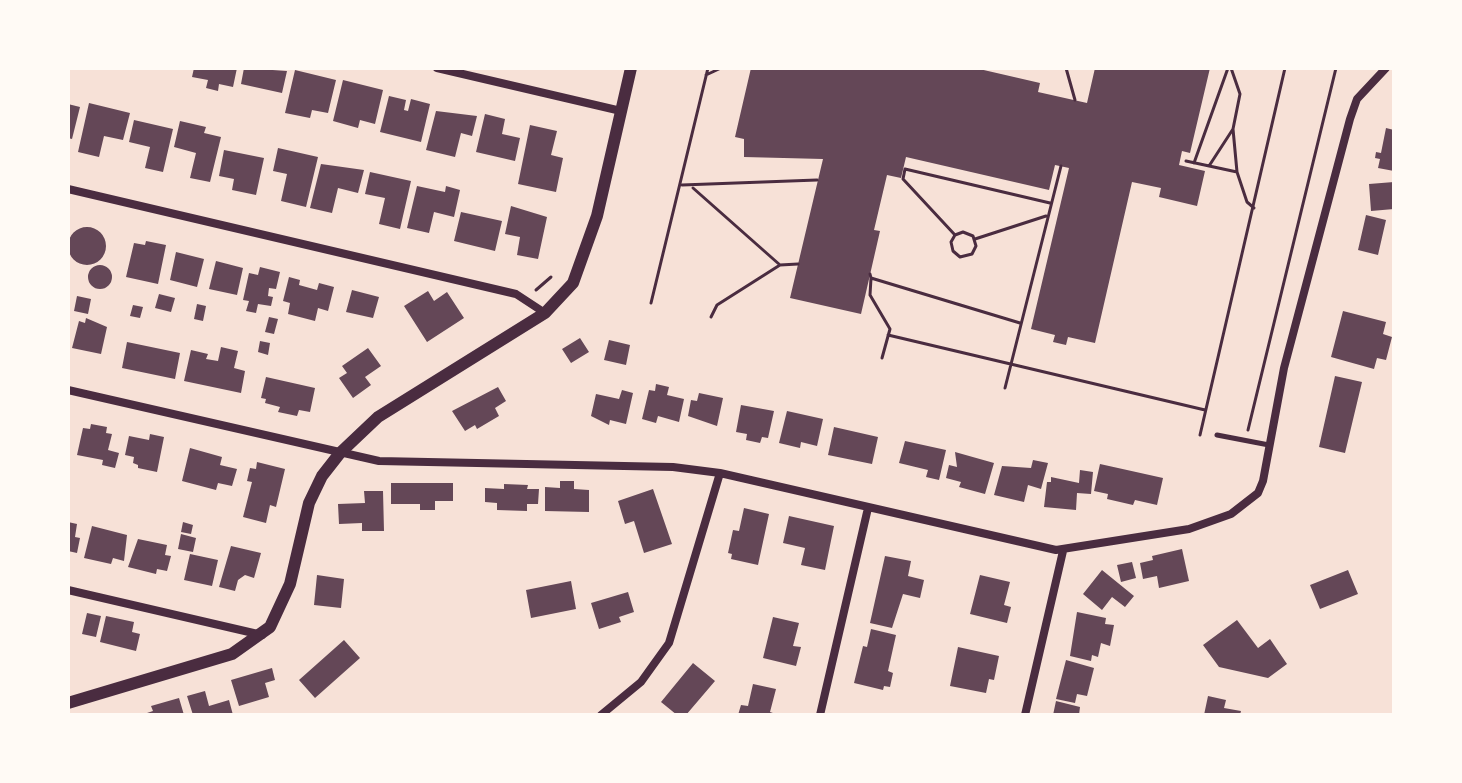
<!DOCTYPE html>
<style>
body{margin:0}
#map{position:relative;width:1462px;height:783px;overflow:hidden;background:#f7e1d7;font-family:Raleway,sans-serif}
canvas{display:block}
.frame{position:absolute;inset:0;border:70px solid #fffaf5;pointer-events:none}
</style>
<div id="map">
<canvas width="1462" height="783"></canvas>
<div class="frame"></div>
</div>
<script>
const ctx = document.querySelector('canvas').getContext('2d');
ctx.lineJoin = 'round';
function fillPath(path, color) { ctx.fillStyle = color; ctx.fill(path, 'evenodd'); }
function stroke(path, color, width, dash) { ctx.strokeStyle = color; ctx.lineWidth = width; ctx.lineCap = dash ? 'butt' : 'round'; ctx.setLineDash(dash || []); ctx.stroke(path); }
const building = new Path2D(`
 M 194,68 L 237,68 L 233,87 L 219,84 L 218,91 L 206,88 L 208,80 L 192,77 Z
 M 244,68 L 287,71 L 282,93 L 241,84 Z
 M 751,68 L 975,68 L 1040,83 L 1038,92 L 1087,103 L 1095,68 L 1210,68 L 1190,153 L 1182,151 L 1179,165 L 1205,171 L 1197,206 L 1159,197 L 1161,188 L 1132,182 L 1095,343 L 1068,337 L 1066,345 L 1053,342 L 1055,335 L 1031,329 L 1069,168 L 1055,165 L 1049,190 L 906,157 L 901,178 L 887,175 L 874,230 L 880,231 L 861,314 L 790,298 L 823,159 L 744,157 L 744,139 L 735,137 Z
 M 295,70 L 336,80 L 328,113 L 312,110 L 310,118 L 285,113 Z
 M 343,80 L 383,90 L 375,124 L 360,120 L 358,128 L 333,121 Z
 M 389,96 L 406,100 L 404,110 L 408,111 L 411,99 L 430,104 L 421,142 L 380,132 Z
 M 89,103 L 130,113 L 123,140 L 104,136 L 99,157 L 78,152 Z
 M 68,104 L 80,107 L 72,139 L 68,138 Z
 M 436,111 L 477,116 L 472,136 L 461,133 L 455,157 L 426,150 Z
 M 485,114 L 505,119 L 502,134 L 520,138 L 515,161 L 476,152 Z
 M 134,120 L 173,129 L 163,172 L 145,168 L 150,147 L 129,142 Z
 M 180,121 L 206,127 L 204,133 L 221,137 L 210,182 L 190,178 L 196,153 L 174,147 Z
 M 530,125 L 557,131 L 551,155 L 563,158 L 556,192 L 518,184 Z
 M 1386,128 L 1394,130 L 1394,171 L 1378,168 L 1380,159 L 1375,158 L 1376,152 L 1381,153 Z
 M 278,148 L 318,157 L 306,207 L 281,201 L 287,174 L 273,171 Z
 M 224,150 L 264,158 L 256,195 L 232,190 L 234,179 L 219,176 Z
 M 321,164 L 364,170 L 358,193 L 338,188 L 332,213 L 310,208 Z
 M 370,172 L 411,181 L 400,229 L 379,224 L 385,198 L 365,194 Z
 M 1394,182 L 1394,209 L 1371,211 L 1369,184 Z
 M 417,186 L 445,192 L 446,186 L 460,190 L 454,217 L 434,212 L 429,233 L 407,228 Z
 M 511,206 L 547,217 L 538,259 L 517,255 L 520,237 L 505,234 Z
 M 461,212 L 502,221 L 495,251 L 454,241 Z
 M 1366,215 L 1386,220 L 1378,255 L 1358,250 Z
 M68 246a19 19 0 1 1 38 0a19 19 0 1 1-38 0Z
 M 146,241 L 166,245 L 158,284 L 126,277 L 134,243 L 145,245 Z
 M 176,252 L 204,259 L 197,287 L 170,280 Z
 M 216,261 L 243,268 L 237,295 L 209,289 Z
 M88 277a12 12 0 1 1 24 0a12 12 0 1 1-24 0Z
 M 260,267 L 280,272 L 276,289 L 269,288 L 268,296 L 273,297 L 271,306 L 258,304 L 256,313 L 246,311 L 249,301 L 243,300 L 249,273 L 258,275 Z
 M 289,277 L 300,280 L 299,285 L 317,290 L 319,283 L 334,287 L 328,311 L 318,308 L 315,321 L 288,314 L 290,303 L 283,301 Z
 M 352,290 L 379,297 L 373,318 L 346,312 Z
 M 428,291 L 434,301 L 447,292 L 464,318 L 427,342 L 404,306 Z
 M 159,294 L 175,298 L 171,312 L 155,308 Z
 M 77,296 L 91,299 L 88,314 L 74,311 Z
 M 197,304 L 206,306 L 203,321 L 194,319 Z
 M 133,305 L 143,307 L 140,318 L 130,316 Z
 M 1343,311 L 1386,322 L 1383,334 L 1392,337 L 1386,360 L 1377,358 L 1374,369 L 1331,357 Z
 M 269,317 L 278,319 L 274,334 L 265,332 Z
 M 86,318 L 107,327 L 101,354 L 72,348 L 79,321 L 85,323 Z
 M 580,338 L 589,352 L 571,363 L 562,349 Z
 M 609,340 L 630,345 L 626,365 L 604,360 Z
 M 260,341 L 270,343 L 268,355 L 258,352 Z
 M 127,342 L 180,353 L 175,379 L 122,368 Z
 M 221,347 L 238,351 L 234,368 L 245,371 L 241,393 L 184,381 L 191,350 L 208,354 L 206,359 L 218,361 Z
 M 368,348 L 381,366 L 365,377 L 371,385 L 353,398 L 339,378 L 347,373 L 342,366 Z
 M 1335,376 L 1362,382 L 1345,453 L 1319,447 Z
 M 266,377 L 315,388 L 310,412 L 299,410 L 297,416 L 278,412 L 280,407 L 265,403 L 266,399 L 261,398 Z
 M 656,384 L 669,387 L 667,395 L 684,399 L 679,422 L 658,416 L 656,423 L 642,419 L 649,390 L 655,391 Z
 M 498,387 L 506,401 L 495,408 L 499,416 L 477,429 L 475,425 L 465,431 L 452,411 Z
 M 622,390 L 633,393 L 626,424 L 610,420 L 609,425 L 591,416 L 596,394 L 619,399 Z
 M 699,393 L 723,398 L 717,426 L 688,416 L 691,400 L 697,401 Z
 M 741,405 L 774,411 L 768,438 L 762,437 L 760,443 L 746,440 L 747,434 L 736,432 Z
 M 787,411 L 823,419 L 817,446 L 801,442 L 800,448 L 779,443 Z
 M 91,424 L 107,427 L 106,433 L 112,434 L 108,450 L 119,453 L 115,468 L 102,465 L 103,460 L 77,455 L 83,428 L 90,429 Z
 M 834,427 L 878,437 L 872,464 L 828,455 Z
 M 150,434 L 164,437 L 157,472 L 138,468 L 138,465 L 133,463 L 134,457 L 125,455 L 129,436 L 149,440 Z
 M 905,441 L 946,450 L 939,480 L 926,477 L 928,470 L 899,463 Z
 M 190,448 L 222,457 L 220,465 L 237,469 L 232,486 L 218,483 L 216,490 L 182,481 Z
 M 955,452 L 994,463 L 985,494 L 959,487 L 961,482 L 946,478 L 949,465 L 957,467 Z
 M 1033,460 L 1048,463 L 1041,489 L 1028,485 L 1024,502 L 994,495 L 1002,466 L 1031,468 Z
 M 257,462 L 285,469 L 276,507 L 270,505 L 266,523 L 243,517 L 252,482 L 247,481 L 250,468 L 256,469 Z
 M 1100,464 L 1163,478 L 1157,505 L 1135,500 L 1133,505 L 1107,499 L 1108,494 L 1094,491 Z
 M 1080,470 L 1093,472 L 1091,494 L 1077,493 L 1076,510 L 1044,507 L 1047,482 L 1051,482 L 1051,477 L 1079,483 Z
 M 560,481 L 574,481 L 574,489 L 589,490 L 589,512 L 545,511 L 545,487 L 560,488 Z
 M 391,483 L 453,483 L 453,501 L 435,501 L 435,510 L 420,510 L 420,504 L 391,504 Z
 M 504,484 L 528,485 L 527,489 L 539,489 L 538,504 L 527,504 L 527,511 L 497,510 L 497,503 L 485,502 L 485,488 L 504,489 Z
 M 653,489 L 672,544 L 644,553 L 634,521 L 625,524 L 618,501 Z
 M 364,491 L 383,491 L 384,531 L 362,531 L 362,523 L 339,524 L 338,504 L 365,503 Z
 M 744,508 L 769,514 L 758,565 L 731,559 L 732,554 L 728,553 L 733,530 L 739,531 Z
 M 789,516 L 834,526 L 825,570 L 801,565 L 805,548 L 783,543 Z
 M 68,522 L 77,524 L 75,537 L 80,538 L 77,553 L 68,551 Z
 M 183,522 L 193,525 L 191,534 L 181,532 Z
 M 92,526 L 127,535 L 124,561 L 113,558 L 111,564 L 84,558 Z
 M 181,534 L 196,538 L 193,552 L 178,549 Z
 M 138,539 L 167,545 L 165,555 L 171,556 L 167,571 L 157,569 L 156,574 L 128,567 Z
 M 231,546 L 261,553 L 254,578 L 245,575 L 238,580 L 235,591 L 219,587 Z
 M 1182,549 L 1189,581 L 1159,588 L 1157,576 L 1143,579 L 1140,563 L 1153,560 L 1152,556 Z
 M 190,554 L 218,560 L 212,586 L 184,580 Z
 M 885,556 L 911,561 L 908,576 L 924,580 L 920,598 L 903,594 L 892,628 L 870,623 Z
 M 1132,562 L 1136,578 L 1121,582 L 1117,565 Z
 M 1102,570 L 1134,596 L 1125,607 L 1112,597 L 1102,610 L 1083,594 Z
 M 1348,570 L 1358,594 L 1320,609 L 1310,585 Z
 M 317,575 L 344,579 L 341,608 L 314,605 Z
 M 980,575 L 1010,582 L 1004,605 L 1011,607 L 1007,623 L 970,614 Z
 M 571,581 L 576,609 L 531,618 L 526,590 Z
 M 628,592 L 634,612 L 619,617 L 621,622 L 599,629 L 591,603 Z
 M 1077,612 L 1106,618 L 1105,624 L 1114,625 L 1110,646 L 1101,643 L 1098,657 L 1092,655 L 1091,661 L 1070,656 Z
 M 87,613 L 101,616 L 96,637 L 82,634 Z
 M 106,616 L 134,622 L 132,632 L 140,634 L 136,651 L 100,642 Z
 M 773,617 L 799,623 L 793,646 L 801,647 L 796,666 L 763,658 Z
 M 1237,620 L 1258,648 L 1270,639 L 1287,664 L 1268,678 L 1219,667 L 1203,645 Z
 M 871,629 L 896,635 L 888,671 L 893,673 L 890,687 L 884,686 L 883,690 L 854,683 L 863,646 L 867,647 Z
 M 344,640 L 360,658 L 315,698 L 299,680 Z
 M 958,647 L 999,656 L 994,680 L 989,679 L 986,693 L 950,686 Z
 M 1066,660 L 1094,668 L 1087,696 L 1077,694 L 1075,703 L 1056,699 Z
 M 693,663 L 715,681 L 686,715 L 677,715 L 661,702 Z
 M 272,668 L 275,680 L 265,683 L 269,697 L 239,706 L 231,680 Z
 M 753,684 L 776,689 L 770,712 L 779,715 L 738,715 L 741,705 L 748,706 Z
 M 205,691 L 209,706 L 229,700 L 233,715 L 193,715 L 187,696 Z
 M 1208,696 L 1226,700 L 1224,708 L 1241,711 L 1240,715 L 1204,715 Z
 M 179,698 L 184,715 L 141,715 L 153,711 L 151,706 Z
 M 1056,701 L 1080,707 L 1079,715 L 1053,715 Z`);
const path = new Path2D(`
 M 1066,68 L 1075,100
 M 1231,68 L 1240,94 L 1233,129 L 1237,172 L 1247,202 L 1254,208
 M 706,75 L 721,68
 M 1186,161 L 1237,172
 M 1194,163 L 1228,68
 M 1209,166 L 1233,129
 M 682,185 L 817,180
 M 693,188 L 780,265
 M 955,235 L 963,232 L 973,236 L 976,246 L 972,254 L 960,257 L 953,251 L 951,242 L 955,235 L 903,179 L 905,169 L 1050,203
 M 975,239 L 1046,216
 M 870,274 L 871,278 L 1020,323
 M 871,278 L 870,295 L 890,329 L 882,358
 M 536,290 L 551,277
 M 651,303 L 708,68
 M 711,317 L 717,305 L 780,265 L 798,264
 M 888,335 L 1205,410
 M 1005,388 L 1061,166
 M 1248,430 L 1336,68
 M 1200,435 L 1285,68`);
const service = new Path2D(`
 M 1217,435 L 1269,445`);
const minor = new Path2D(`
 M 437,68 L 621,111
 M 68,189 L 516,294 L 545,313
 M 68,390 L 379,461 L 673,467 L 720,473 L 1056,550 L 1189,529 L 1231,514 L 1258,493 L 1263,481 L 1284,368 L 1350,119 L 1357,99 L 1386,68
 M 68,590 L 262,635
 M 601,715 L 641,682 L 669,643 L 720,473
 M 820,715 L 868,508
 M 1025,715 L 1063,551`);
const tertiary = new Path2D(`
 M 68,703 L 232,654 L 270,627 L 290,584 L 309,503 L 322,476 L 340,453 L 378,417 L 545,313 L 573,283 L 597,216 L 631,68`);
fillPath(building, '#644757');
stroke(path, '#4a2c40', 3);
stroke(service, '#4a2c40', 5);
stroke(minor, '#4a2c40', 8);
stroke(tertiary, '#4a2c40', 12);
</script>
